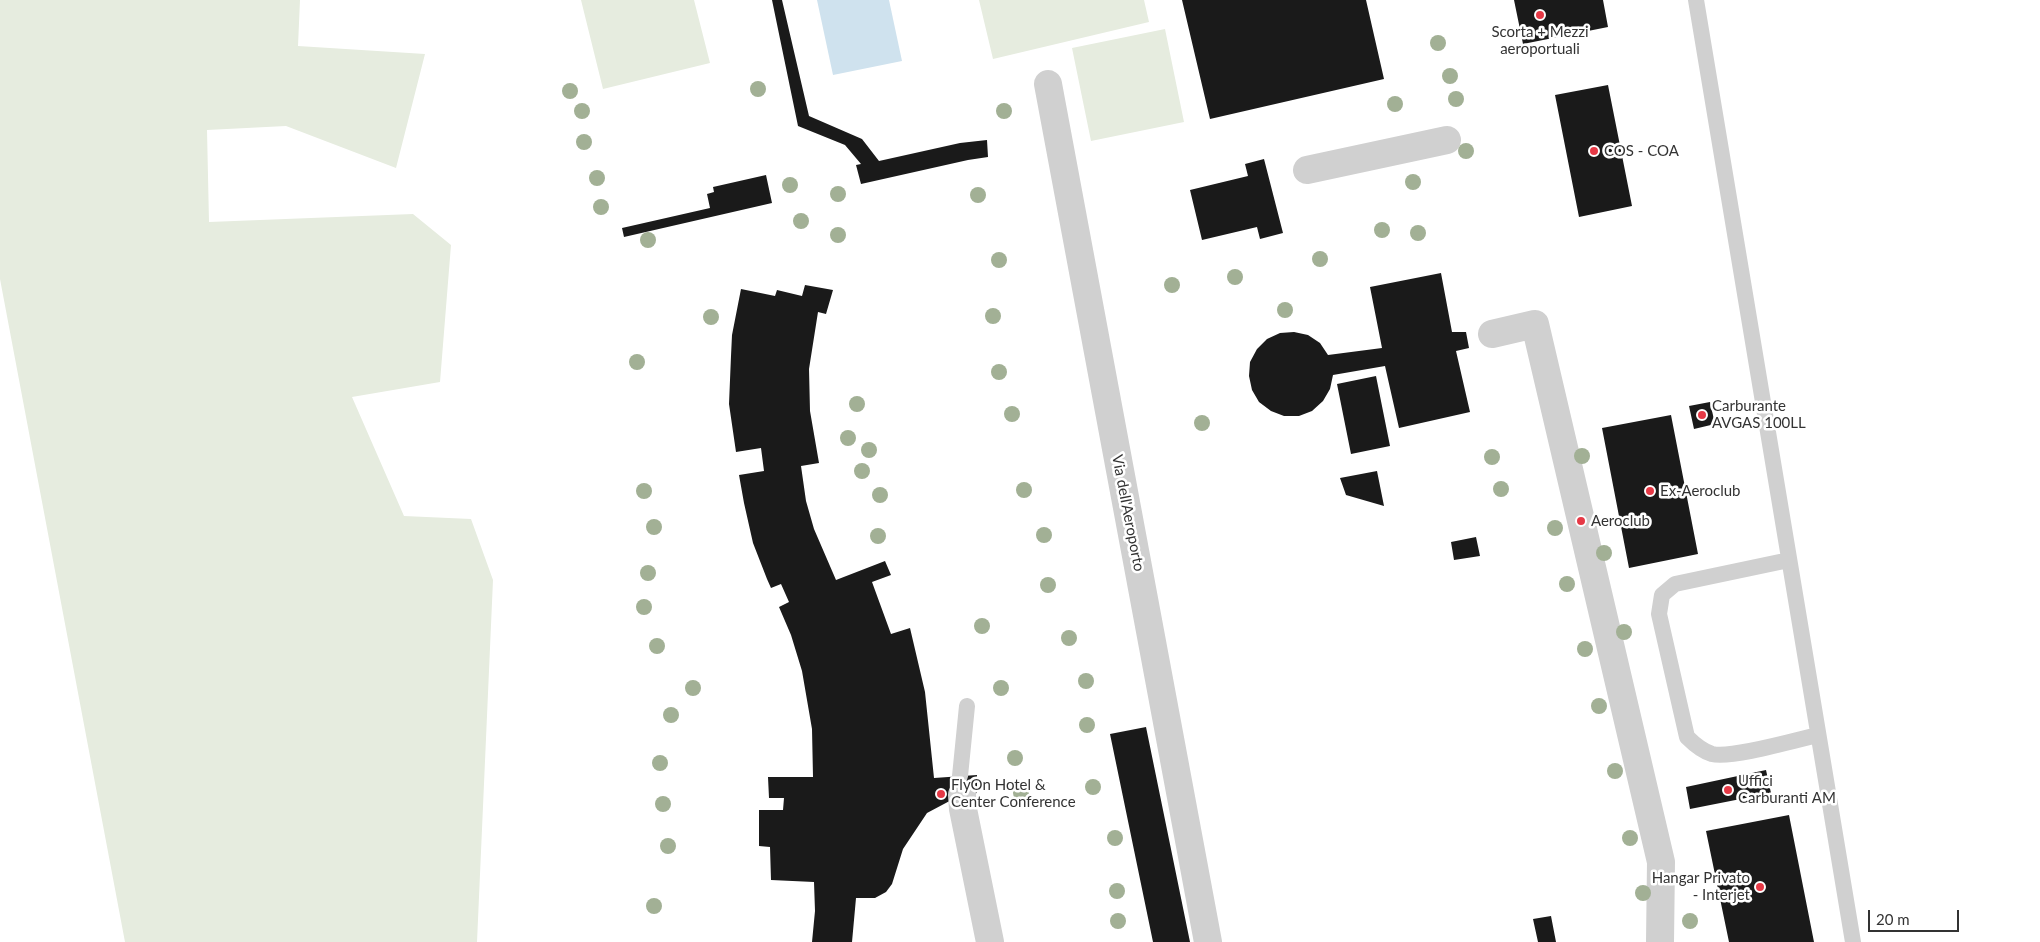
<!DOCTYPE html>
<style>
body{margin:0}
#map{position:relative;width:2040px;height:942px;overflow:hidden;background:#fff;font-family:Lato,sans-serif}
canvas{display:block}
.scale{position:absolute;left:1868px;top:910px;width:91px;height:22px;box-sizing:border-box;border:2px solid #333;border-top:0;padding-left:6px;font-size:15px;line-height:18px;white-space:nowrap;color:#333;-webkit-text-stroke:4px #fff;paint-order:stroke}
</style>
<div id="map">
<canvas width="2040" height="942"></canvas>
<div class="scale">20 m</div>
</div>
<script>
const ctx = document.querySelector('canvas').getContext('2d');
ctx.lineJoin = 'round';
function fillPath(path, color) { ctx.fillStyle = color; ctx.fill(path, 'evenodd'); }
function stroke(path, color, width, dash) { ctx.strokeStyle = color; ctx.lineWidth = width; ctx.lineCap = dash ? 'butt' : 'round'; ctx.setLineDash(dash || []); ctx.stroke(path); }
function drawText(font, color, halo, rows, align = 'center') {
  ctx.font = font + ' Lato,sans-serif'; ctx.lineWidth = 5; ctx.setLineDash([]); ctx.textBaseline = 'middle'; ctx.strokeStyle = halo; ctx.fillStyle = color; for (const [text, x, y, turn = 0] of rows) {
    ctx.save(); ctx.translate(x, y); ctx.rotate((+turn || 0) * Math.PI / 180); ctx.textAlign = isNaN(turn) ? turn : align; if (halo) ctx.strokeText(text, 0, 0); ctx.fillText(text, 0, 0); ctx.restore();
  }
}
const green = new Path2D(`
 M 0,0 L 300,0 L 298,46 L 425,54 L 396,168 L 286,126 L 207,130 L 209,222 L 413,214 L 451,245 L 440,382 L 352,397 L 404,516 L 471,519 L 493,580 L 477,942 L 125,942 L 0,279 Z
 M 581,0 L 694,0 L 710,63 L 603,89 Z
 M 979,0 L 1144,0 L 1149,22 L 993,59 Z
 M 1165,29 L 1184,122 L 1091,141 L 1072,48 Z`);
const water = new Path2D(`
 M 817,0 L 889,0 L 902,61 L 833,75 Z`);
const building = new Path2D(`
 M 772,0 L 782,0 L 809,116 L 862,139 L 879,161 L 960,143 L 987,140 L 988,157 L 968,160 L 861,184 L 856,165 L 861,164 L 845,145 L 798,126 Z
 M 1182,0 L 1366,0 L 1384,79 L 1210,119 Z
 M 1514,0 L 1603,0 L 1608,27 L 1523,44 Z
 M 1608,85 L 1632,206 L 1579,217 L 1555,95 Z
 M 1264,159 L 1283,233 L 1260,239 L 1257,227 L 1202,240 L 1190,190 L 1248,176 L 1245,164 Z
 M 766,175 L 772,203 L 624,237 L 622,228 L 710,208 L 707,194 L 714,192 L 713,187 Z
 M 1441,273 L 1452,332 L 1466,332 L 1469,348 L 1456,351 L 1470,412 L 1399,428 L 1385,366 L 1333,375 L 1330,389 L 1323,401 L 1312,411 L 1299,416 L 1284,416 L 1271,411 L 1259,402 L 1252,390 L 1249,376 L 1250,362 L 1257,349 L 1267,339 L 1280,333 L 1294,332 L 1308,335 L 1320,343 L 1328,355 L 1382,348 L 1370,287 Z
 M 805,285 L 833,290 L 826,314 L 818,312 L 809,369 L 810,411 L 819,463 L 801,466 L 806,501 L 814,529 L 836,580 L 885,561 L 891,575 L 872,582 L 891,634 L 910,628 L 925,692 L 934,778 L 977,775 L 977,793 L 959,796 L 927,813 L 903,849 L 892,884 L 886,892 L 875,898 L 856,898 L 852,942 L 812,942 L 815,911 L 814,882 L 771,880 L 770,847 L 759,846 L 759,810 L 783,810 L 784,798 L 769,798 L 768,777 L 813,777 L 812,729 L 802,671 L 791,635 L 779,607 L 789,602 L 781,584 L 771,588 L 767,579 L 753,543 L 744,503 L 739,475 L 764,471 L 761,448 L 736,452 L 729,404 L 731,356 L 732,335 L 741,289 L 775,296 L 777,290 L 802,296 Z
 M 1376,376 L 1390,446 L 1351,454 L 1337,384 Z
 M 1710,402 L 1715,424 L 1694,429 L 1689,406 Z
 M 1671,415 L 1698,554 L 1629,568 L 1602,428 Z
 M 1377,471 L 1384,506 L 1346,495 L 1340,478 Z
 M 1476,537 L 1480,556 L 1454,560 L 1451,542 Z
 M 1146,727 L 1190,942 L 1153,942 L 1110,734 Z
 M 1766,770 L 1771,793 L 1690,809 L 1686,787 Z
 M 1789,815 L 1814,942 L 1729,942 L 1706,831 Z
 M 1551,916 L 1556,942 L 1538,942 L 1533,919 Z`);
const lane = new Path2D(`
 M 1696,0 L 1853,942
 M 1789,560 L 1675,584 L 1662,595 L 1659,614 L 1687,737 C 1694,744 1702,751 1712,754 C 1731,759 1796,740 1818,735
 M 960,776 L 967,706`);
const street = new Path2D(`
 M 1048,84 L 1208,942
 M 1307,170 L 1447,140
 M 1492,334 L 1535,324 L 1661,862 L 1660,942
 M 962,795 L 963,809 L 990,942`);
const trees = [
 [1438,43],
 [1450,76],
 [758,89],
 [570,91],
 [1456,99],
 [1395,104],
 [582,111],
 [1004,111],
 [584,142],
 [1466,151],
 [597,178],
 [1413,182],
 [790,185],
 [838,194],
 [978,195],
 [601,207],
 [801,221],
 [1382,230],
 [1418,233],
 [838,235],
 [648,240],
 [1320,259],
 [999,260],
 [1235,277],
 [1172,285],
 [1285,310],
 [993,316],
 [711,317],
 [637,362],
 [999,372],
 [857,404],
 [1012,414],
 [1202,423],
 [848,438],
 [869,450],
 [1582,456],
 [1492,457],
 [862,471],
 [1501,489],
 [1024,490],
 [644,491],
 [880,495],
 [654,527],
 [1555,528],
 [1044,535],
 [878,536],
 [1604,553],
 [648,573],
 [1567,584],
 [1048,585],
 [644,607],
 [982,626],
 [1624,632],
 [1069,638],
 [657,646],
 [1585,649],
 [1086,681],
 [693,688],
 [1001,688],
 [1599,706],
 [671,715],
 [1087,725],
 [1015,758],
 [660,763],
 [1615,771],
 [1093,787],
 [1021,793],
 [663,804],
 [1115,838],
 [1630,838],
 [668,846],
 [1117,891],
 [1643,893],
 [654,906],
 [1118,921],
 [1690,921]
];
const markers = [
 [1540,15,5,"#e63946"],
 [1594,151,5,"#e63946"],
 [1702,415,5,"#e63946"],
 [1650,491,5,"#e63946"],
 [1581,521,5,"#e63946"],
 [1728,790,5,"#e63946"],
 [941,794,5,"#e63946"],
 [1760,887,5,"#e63946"]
];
const poiNames = [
 ["Scorta + Mezzi",1540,32,"center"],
 ["aeroportuali",1540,49,"center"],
 ["COS - COA",1604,151],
 ["Carburante",1712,406],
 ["AVGAS 100LL",1712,423],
 ["Ex-Aeroclub",1660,491],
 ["Aeroclub",1591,521],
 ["Uffici",1738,781],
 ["Carburanti AM",1738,798],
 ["FlyOn Hotel &",951,785],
 ["Center Conference",951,802],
 ["Hangar Privato",1750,878,"right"],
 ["- Interjet",1750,895,"right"]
];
const streetNames = [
 ["Via dell'Aeroporto",1128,513,79]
];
fillPath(green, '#e6ecdf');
fillPath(water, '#cfe2ee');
fillPath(building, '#1a1a1a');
stroke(lane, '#d0d0d0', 16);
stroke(street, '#d0d0d0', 28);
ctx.fillStyle = '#a2b095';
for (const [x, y] of trees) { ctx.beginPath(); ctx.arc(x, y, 8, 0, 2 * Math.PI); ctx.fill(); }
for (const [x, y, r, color] of markers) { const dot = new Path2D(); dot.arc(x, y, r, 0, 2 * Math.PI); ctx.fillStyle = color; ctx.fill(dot); stroke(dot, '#fff', 2); }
drawText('15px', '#333', '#fff', poiNames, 'left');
drawText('15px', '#333', '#fff', streetNames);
</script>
